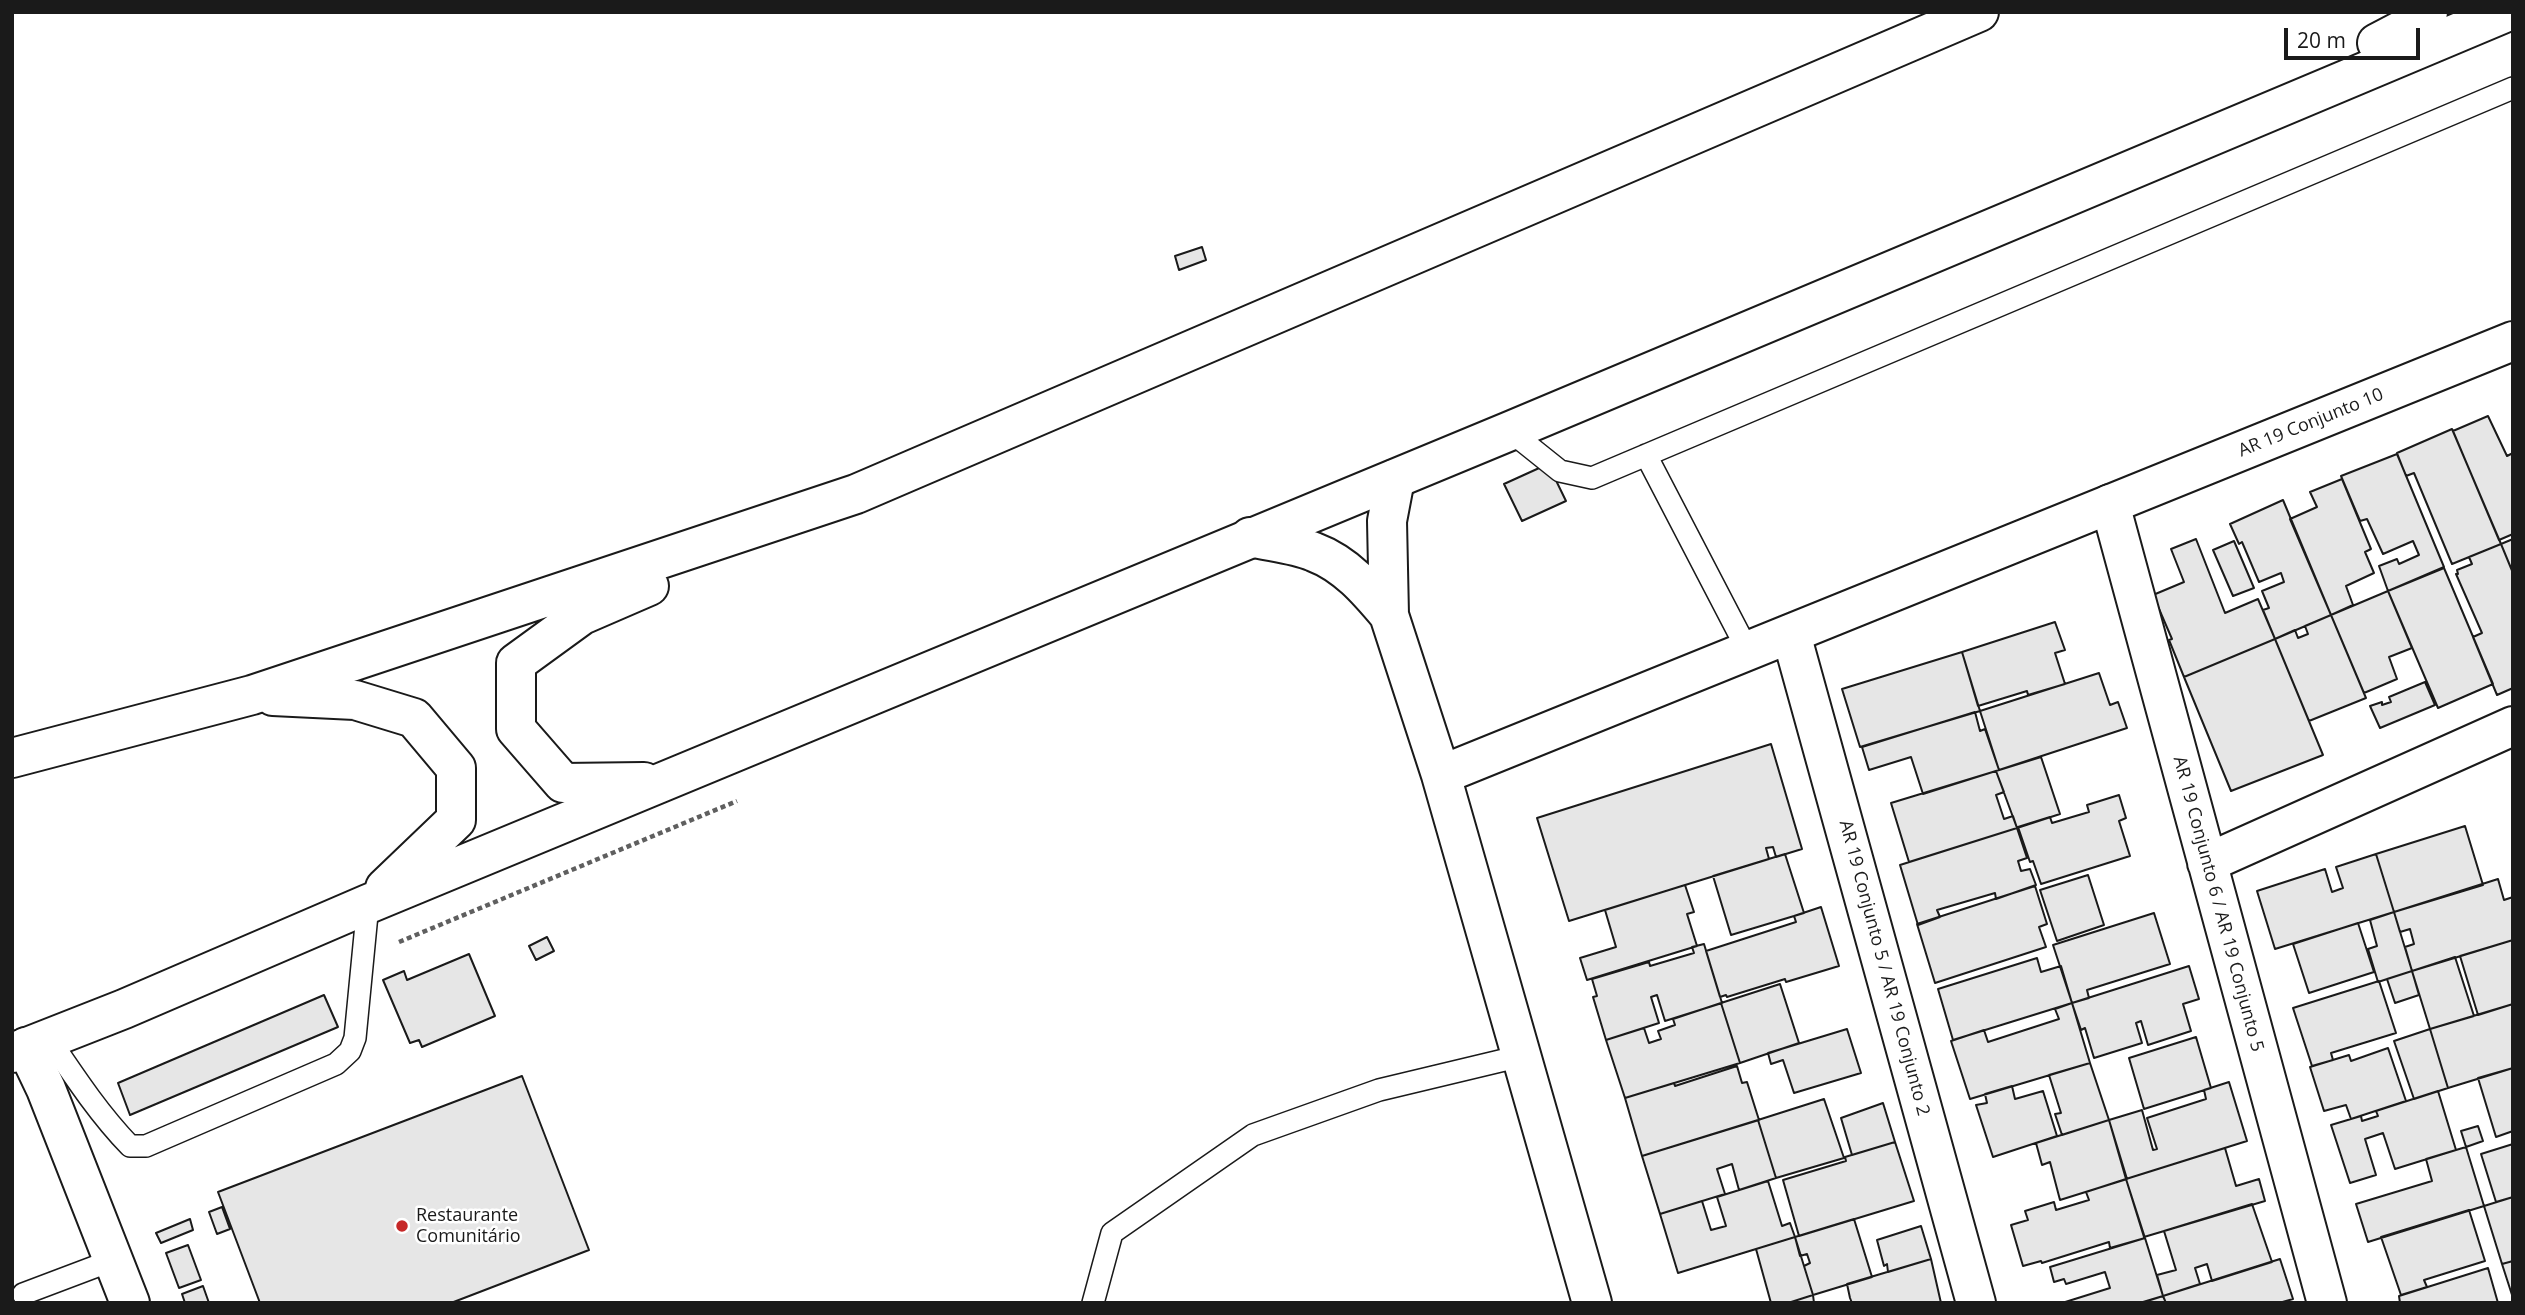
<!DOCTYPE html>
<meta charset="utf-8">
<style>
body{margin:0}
#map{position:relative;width:2525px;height:1315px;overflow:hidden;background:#fff;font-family:"Open Sans",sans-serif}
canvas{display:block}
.frame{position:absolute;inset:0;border:14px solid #1a1a1a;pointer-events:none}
.scale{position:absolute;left:2284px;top:28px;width:136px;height:32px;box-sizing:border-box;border:4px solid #1a1a1a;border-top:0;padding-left:9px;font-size:21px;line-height:24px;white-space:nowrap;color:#1a1a1a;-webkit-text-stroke:5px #fff;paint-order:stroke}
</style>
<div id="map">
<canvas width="2525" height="1315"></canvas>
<div class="frame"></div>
<div class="scale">20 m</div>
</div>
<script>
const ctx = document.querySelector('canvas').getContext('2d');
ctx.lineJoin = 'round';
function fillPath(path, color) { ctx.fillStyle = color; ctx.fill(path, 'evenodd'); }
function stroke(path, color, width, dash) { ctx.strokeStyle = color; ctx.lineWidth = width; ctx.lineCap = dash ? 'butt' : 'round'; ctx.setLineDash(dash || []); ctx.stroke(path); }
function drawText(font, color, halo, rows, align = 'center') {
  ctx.font = font + ' "Open Sans",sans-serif'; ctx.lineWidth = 5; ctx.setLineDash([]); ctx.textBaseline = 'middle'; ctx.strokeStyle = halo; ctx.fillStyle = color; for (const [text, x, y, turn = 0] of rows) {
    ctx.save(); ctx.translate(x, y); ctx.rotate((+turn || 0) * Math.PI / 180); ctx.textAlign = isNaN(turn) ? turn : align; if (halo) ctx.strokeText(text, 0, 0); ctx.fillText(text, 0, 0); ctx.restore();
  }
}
const building = new Path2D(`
 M 1202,247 L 1206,260 L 1179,270 L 1175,256 Z
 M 2488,416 L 2507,456 L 2513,453 L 2513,534 L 2499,540 L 2453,431 Z
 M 2452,429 L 2501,544 L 2452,564 L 2414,473 L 2406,476 L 2397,453 Z
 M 2397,454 L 2444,567 L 2388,591 L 2379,566 L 2397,559 L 2399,564 L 2419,555 L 2413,541 L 2383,554 L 2367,519 L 2360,521 L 2341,476 Z
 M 1548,464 L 1566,501 L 1522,521 L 1504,484 Z
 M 2342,479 L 2371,549 L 2365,552 L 2374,573 L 2346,586 L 2353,605 L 2331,615 L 2290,519 L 2317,507 L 2310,492 Z
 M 2283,500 L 2331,615 L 2275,639 L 2263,610 L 2269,608 L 2262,591 L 2284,582 L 2281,573 L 2259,582 L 2242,542 L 2239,544 L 2230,524 Z
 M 2196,539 L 2225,613 L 2258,599 L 2275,639 L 2184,677 L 2169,640 L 2172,639 L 2153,595 L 2184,582 L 2171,549 Z
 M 2513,539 L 2513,573 L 2501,544 Z
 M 2234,541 L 2254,588 L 2233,596 L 2213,550 Z
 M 2501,544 L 2513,573 L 2513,688 L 2497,695 L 2473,637 L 2482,633 L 2456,574 L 2458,574 L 2457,570 L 2472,564 L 2469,557 Z
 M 2444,568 L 2493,684 L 2438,708 L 2388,591 Z
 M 2388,591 L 2412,648 L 2389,657 L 2397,679 L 2364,693 L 2331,615 Z
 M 2331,615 L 2366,698 L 2309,721 L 2275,639 L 2295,630 L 2298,638 L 2308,634 L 2305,626 Z
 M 2055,622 L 2065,650 L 2055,653 L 2065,684 L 2028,695 L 2027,691 L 1978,706 L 1962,652 Z
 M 2275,639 L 2323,755 L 2231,791 L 2184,677 Z
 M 1962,652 L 1980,711 L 1860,747 L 1842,689 Z
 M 2099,673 L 2110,705 L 2118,702 L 2127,728 L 1999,770 L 1980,711 Z
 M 2425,682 L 2435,705 L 2380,728 L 2370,706 L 2382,702 L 2382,705 L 2391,702 L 2389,697 Z
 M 1975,712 L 1980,731 L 1985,729 L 1999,770 L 1923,794 L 1911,757 L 1869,770 L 1862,747 Z
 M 1771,744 L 1802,849 L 1776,857 L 1773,847 L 1766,848 L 1769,859 L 1569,921 L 1537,818 Z
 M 2041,757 L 2060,814 L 2017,828 L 1996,771 Z
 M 1996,771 L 2004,792 L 1996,795 L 2004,819 L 2013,816 L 2017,828 L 1909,862 L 1891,803 Z
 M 2119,795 L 2126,818 L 2119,821 L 2130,856 L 2041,884 L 2033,861 L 2030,862 L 2018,827 L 2050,817 L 2052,823 L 2089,812 L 2087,805 Z
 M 2465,826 L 2483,885 L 2394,912 L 2376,854 Z
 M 2017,828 L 2027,858 L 2018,861 L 2021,871 L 2030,869 L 2036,885 L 1996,899 L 1995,893 L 1937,910 L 1940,917 L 1918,925 L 1900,865 Z
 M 1785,854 L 1804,913 L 1731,935 L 1713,876 Z
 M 2376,854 L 2394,912 L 2275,949 L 2257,891 L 2325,869 L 2332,892 L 2343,888 L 2336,867 Z
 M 2088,875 L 2104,925 L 2057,941 L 2040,890 Z
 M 2498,879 L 2504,900 L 2513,897 L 2513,940 L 2412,971 L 2405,947 L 2414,944 L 2410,929 L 2400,932 L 2394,912 Z
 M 1685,885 L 1694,912 L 1687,914 L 1697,946 L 1587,980 L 1580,958 L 1616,947 L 1605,910 Z
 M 2035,886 L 2047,924 L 2039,927 L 2046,947 L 1935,983 L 1917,924 Z
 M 1821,907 L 1839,966 L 1786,982 L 1785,979 L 1727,997 L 1726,995 L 1720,997 L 1706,951 L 1796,922 L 1794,916 Z
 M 2394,912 L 2412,971 L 2378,982 L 2368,949 L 2377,946 L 2370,920 Z
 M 2154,913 L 2170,964 L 2087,990 L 2089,998 L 2072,1003 L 2053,945 Z
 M 2358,923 L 2374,972 L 2309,993 L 2293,944 Z
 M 547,937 L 554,951 L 536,960 L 529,946 Z
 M 2513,940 L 2513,1004 L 2478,1015 L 2460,956 Z
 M 1704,944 L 1722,1003 L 1665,1021 L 1657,995 L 1651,997 L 1659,1023 L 1606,1040 L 1593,997 L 1597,996 L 1592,979 L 1649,962 L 1650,966 L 1694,953 L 1692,947 Z
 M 469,954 L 495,1016 L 422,1047 L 419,1040 L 410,1043 L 383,980 L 404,971 L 407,980 Z
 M 2455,957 L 2474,1016 L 2430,1029 L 2412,971 Z
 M 2037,958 L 2041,972 L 2061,966 L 2072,1003 L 1953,1040 L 1938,989 Z
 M 2189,966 L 2199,999 L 2183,1004 L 2191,1031 L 2148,1045 L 2141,1021 L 2136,1023 L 2142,1043 L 2094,1058 L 2085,1028 L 2081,1030 L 2072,1003 Z
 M 2412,971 L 2419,995 L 2395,1003 L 2387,979 Z
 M 2379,981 L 2396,1033 L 2331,1053 L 2333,1060 L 2312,1066 L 2293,1008 Z
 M 1780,984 L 1799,1043 L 1740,1063 L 1721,1003 Z
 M 324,995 L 338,1027 L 130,1115 L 118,1083 Z
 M 1721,1003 L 1740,1063 L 1625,1098 L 1606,1040 L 1644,1028 L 1649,1043 L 1661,1039 L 1658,1031 L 1675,1025 L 1673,1019 Z
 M 2072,1003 L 2090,1063 L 1970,1099 L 1951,1041 L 1984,1030 L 1988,1042 L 2059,1019 L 2055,1009 Z
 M 2513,1004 L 2513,1068 L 2448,1088 L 2430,1029 Z
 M 1847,1029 L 1861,1073 L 1794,1093 L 1783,1060 L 1771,1064 L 1768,1053 Z
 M 2430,1029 L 2448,1088 L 2414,1099 L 2394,1041 Z
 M 2196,1037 L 2211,1088 L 2144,1109 L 2129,1058 Z
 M 2388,1048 L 2406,1101 L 2351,1119 L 2346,1105 L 2324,1111 L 2310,1067 L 2349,1055 L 2351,1061 Z
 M 2090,1063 L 2109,1120 L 2062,1135 L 2055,1114 L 2061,1113 L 2049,1075 Z
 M 1737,1066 L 1742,1083 L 1747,1082 L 1759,1120 L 1642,1156 L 1625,1098 L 1674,1083 L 1675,1086 Z
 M 2513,1068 L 2513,1131 L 2496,1137 L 2478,1078 Z
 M 522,1076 L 589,1250 L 451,1303 L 260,1303 L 218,1192 Z
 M 2229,1082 L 2247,1141 L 2126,1179 L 2109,1120 L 2142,1110 L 2153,1150 L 2157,1149 L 2147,1118 L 2206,1099 L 2204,1090 Z
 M 2012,1086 L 2015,1099 L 2043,1091 L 2057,1136 L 1993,1157 L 1976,1105 L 1987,1103 L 1985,1094 Z
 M 2438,1091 L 2456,1150 L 2395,1169 L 2383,1133 L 2365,1139 L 2376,1175 L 2350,1183 L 2331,1125 L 2361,1116 L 2362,1121 L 2378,1116 L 2376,1111 Z
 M 1824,1099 L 1844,1158 L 1776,1178 L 1758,1120 Z
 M 1883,1103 L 1895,1142 L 1852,1155 L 1841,1118 Z
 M 1758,1120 L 1776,1178 L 1739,1190 L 1732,1164 L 1717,1169 L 1725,1194 L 1660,1214 L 1642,1156 Z
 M 2109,1120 L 2127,1179 L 2060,1200 L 2050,1162 L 2042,1165 L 2036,1143 Z
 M 2478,1126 L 2483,1141 L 2466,1147 L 2461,1131 Z
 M 1895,1142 L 1914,1201 L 1799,1236 L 1783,1180 L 1846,1161 L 1845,1157 Z
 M 2513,1144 L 2513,1197 L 2496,1202 L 2481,1154 Z
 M 2466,1147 L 2484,1206 L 2368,1242 L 2356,1204 L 2432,1181 L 2426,1159 Z
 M 2225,1148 L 2236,1186 L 2259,1179 L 2265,1201 L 2144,1237 L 2126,1179 Z
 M 2126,1179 L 2145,1238 L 2110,1248 L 2109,1242 L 2042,1263 L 2041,1261 L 2023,1266 L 2011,1225 L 2028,1220 L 2025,1211 L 2054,1202 L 2056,1210 L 2089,1200 L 2086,1192 Z
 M 1768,1181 L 1782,1226 L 1790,1223 L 1795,1237 L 1678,1273 L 1660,1214 L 1702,1201 L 1711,1230 L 1726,1226 L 1717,1197 Z
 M 2513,1197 L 2513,1261 L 2502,1264 L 2484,1206 Z
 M 2252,1204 L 2272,1262 L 2212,1281 L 2207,1264 L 2195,1268 L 2200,1284 L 2163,1296 L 2157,1275 L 2176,1270 L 2164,1231 Z
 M 222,1207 L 230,1229 L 217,1234 L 209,1212 Z
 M 2469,1210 L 2485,1261 L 2424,1280 L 2427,1287 L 2401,1295 L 2381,1237 Z
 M 190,1219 L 193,1230 L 161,1243 L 156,1233 Z
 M 1854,1219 L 1872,1277 L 1813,1295 L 1804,1266 L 1810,1263 L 1807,1254 L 1800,1256 L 1795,1237 Z
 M 1921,1226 L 1931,1259 L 1888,1272 L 1887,1264 L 1884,1266 L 1877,1240 Z
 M 1795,1237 L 1813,1295 L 1788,1303 L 1771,1303 L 1756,1249 Z
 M 2145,1238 L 2163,1296 L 2141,1303 L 2062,1303 L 2110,1288 L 2105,1272 L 2066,1284 L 2064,1279 L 2054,1282 L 2050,1267 Z
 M 188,1245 L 201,1280 L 179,1288 L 166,1253 Z
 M 1931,1259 L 1941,1303 L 1852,1303 L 1850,1298 L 1847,1284 Z
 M 2280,1259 L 2293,1299 L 2279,1303 L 2166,1303 L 2163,1296 Z
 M 2513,1261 L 2513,1298 L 2502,1264 Z
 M 2488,1268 L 2498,1303 L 2400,1303 L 2399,1296 Z
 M 203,1286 L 209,1303 L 185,1303 L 182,1294 Z
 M 1813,1295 L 1814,1303 L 1788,1303 Z
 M 2163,1296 L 2166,1303 L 2143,1303 L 2143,1302 Z`);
const path = new Path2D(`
 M 399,942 L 737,801`);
const service = new Path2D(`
 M 1510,431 L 1560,471 L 1592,478 L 2513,88
 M 1646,455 L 1748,651
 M 49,1039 C 74,1076 99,1114 130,1146 L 146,1146 L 336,1064 L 350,1051 L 355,1038 L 368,904
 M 23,1294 L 113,1260
 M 1093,1303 L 1112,1233 L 1253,1135 L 1379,1090 L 1521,1056`);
const minor = new Path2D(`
 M 2110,504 L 2327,1303
 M 1791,634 L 1976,1303
 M 2207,863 L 2513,726
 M 26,1047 L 46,1089 L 130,1303`);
const tertiary = new Path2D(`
 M 1395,479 L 1387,521 L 1389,615 L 1441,775 L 1592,1303
 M 1250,537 C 1271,542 1295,544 1314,552 C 1346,564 1368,590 1389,615
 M 1441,775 L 2513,341`);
const secondary = new Path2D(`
 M 2377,43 L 2419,21 L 2428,12
 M 273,696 L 355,700 L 414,718 L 456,768 L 456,820 L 385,888
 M 12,758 L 252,695 L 856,494 L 1979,12
 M 644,782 L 563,783 L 516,729 L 516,663 L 582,615 L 649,586
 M 12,1053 L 124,1009 L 368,904 L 1510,431 L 2507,12`);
const markers = [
 [402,1226,7,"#c62828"]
];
const streetNames = [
 ["AR 19 Conjunto 10",2311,423,-22],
 ["AR 19 Conjunto 6 / AR 19 Conjunto 5",2218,904,75],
 ["AR 19 Conjunto 5 / AR 19 Conjunto 2",1884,968,75]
];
const poiNames = [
 ["Restaurante",416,1216],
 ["Comunitário",416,1237]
];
fillPath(building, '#e6e6e6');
stroke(building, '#1a1a1a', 2);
stroke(service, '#1a1a1a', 24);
stroke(minor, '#1a1a1a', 42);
stroke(tertiary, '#1a1a1a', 42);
stroke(secondary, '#1a1a1a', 42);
stroke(path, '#5f5f5f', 4.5, [5, 3.5]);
stroke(service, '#fff', 21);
stroke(minor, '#fff', 38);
stroke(tertiary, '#fff', 38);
stroke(secondary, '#fff', 38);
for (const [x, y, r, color] of markers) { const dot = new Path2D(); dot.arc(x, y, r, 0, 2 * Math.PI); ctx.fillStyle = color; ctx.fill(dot); stroke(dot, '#fff', 2.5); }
drawText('18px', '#1a1a1a', '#fff', streetNames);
drawText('18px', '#1a1a1a', '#fff', poiNames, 'left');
</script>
